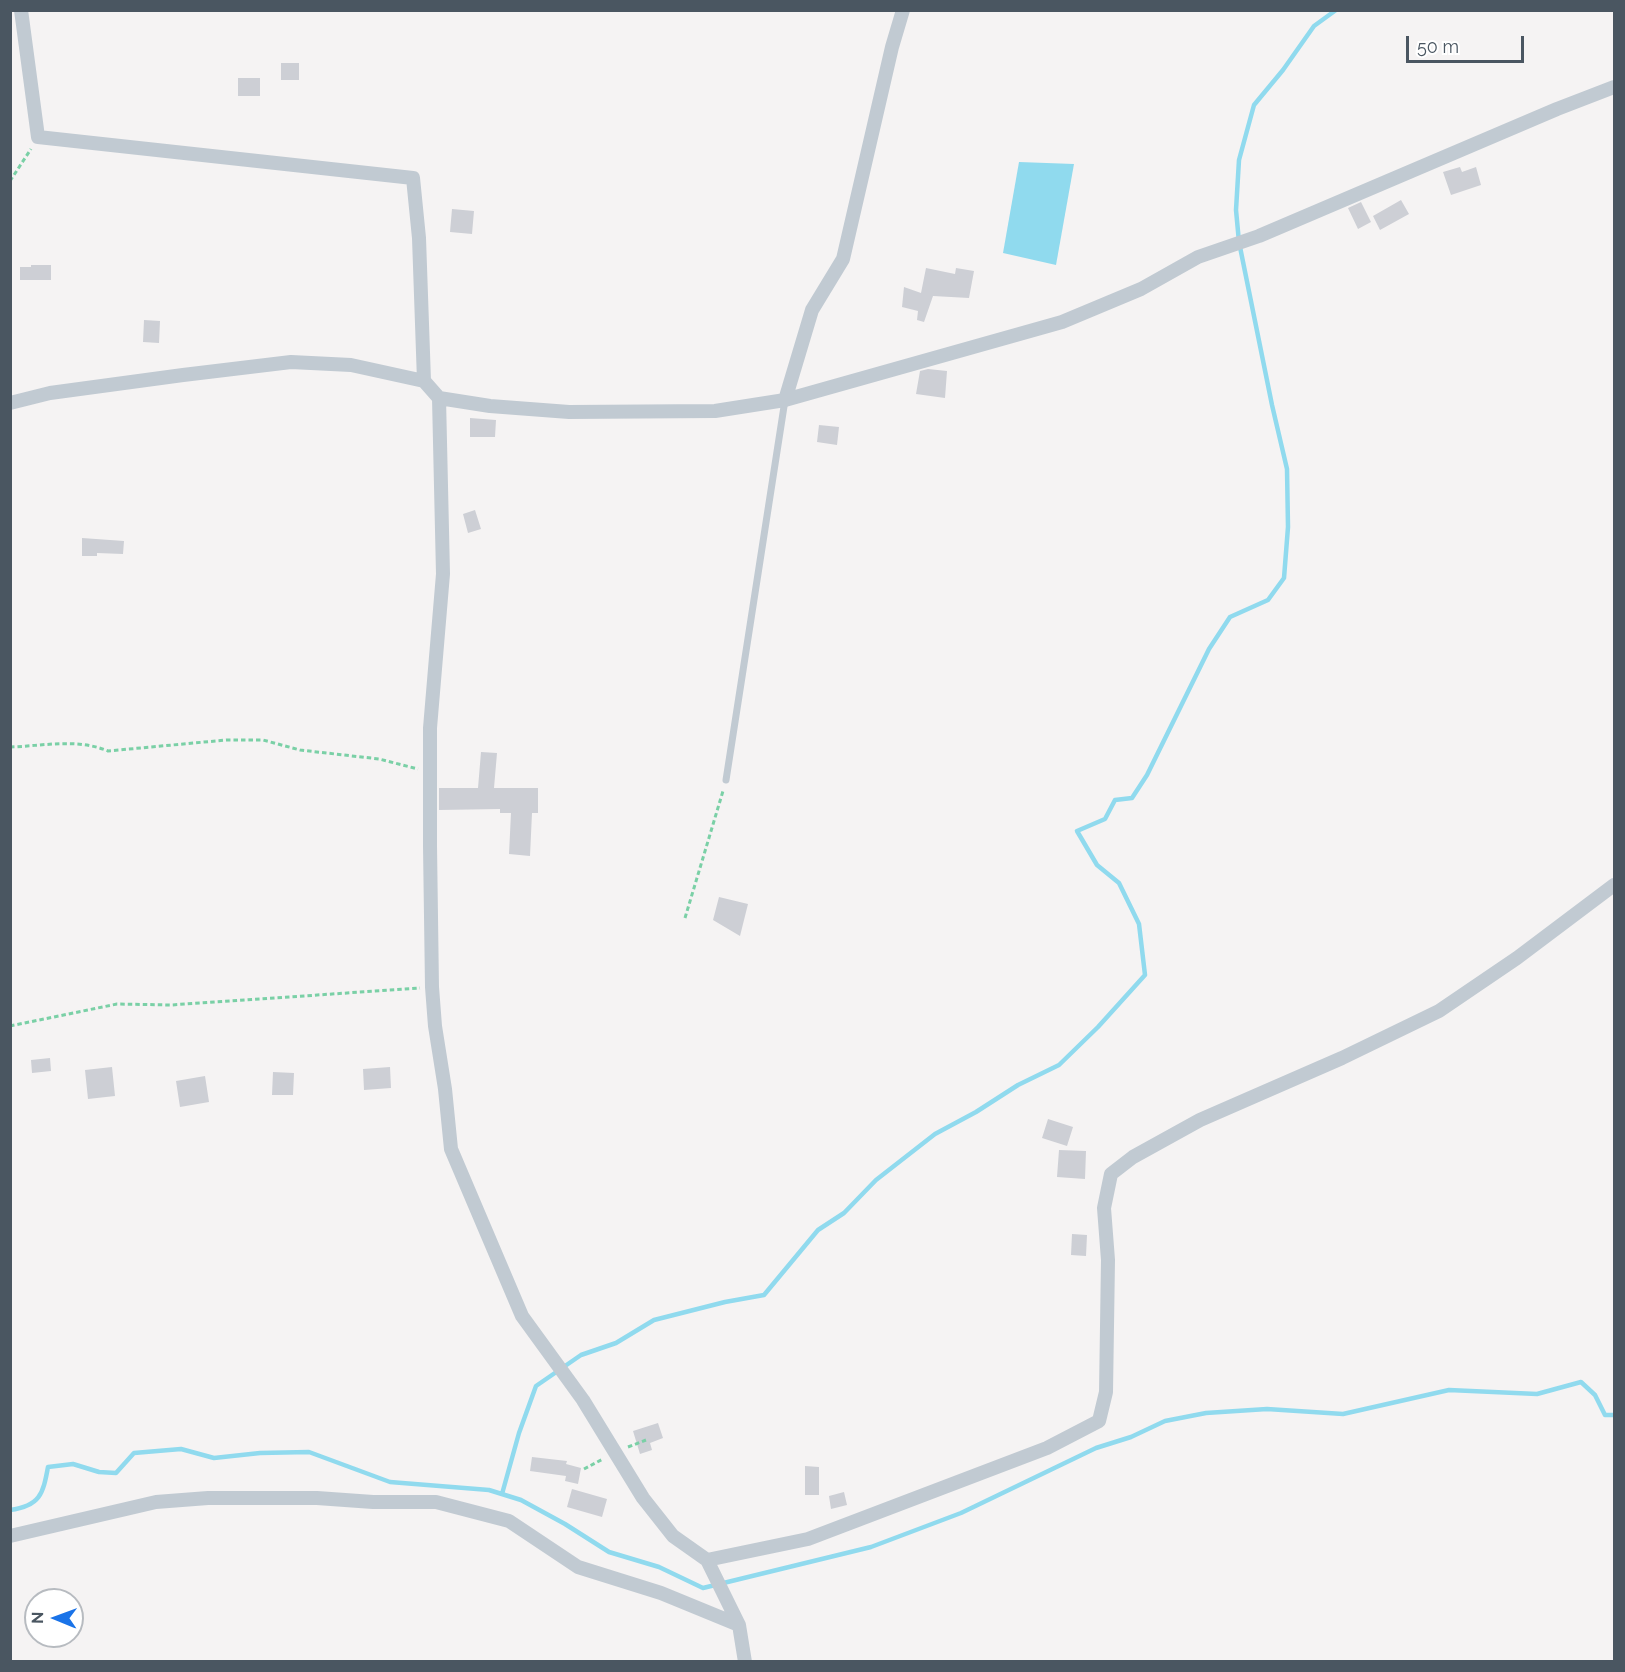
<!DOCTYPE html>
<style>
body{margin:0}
#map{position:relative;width:1625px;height:1672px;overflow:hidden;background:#f5f3f3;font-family:Raleway,sans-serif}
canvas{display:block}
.frame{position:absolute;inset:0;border:12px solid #4a5661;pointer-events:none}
.north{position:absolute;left:24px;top:1588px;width:60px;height:60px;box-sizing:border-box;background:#fff;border:2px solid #b7bbc0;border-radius:50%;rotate:271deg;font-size:16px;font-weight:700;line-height:24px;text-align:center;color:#4a5661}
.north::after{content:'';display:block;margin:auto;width:21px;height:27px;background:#1a73e8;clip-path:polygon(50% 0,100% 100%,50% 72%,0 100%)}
.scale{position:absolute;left:1406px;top:36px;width:118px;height:27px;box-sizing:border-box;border:3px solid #4a5661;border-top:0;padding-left:8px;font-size:18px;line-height:21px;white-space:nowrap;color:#4a5661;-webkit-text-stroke:4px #fff;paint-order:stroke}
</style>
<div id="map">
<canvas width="1625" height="1672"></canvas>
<div class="frame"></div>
<div class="north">N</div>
<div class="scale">50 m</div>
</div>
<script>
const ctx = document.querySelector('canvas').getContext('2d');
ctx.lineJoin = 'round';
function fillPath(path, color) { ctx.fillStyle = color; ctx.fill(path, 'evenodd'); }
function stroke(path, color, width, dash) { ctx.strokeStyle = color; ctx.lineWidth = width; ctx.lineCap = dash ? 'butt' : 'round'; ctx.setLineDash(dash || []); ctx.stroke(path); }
const water = new Path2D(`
 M 1019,162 L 1074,164 L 1056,265 L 1003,253 Z`);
const stream = new Path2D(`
 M 502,1494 L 519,1433 L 536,1386 L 581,1355 L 616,1343 L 654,1320 L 725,1302 L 764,1295 L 818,1230 L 844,1213 L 876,1180 L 935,1134 L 976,1112 L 1018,1085 L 1059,1065 L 1098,1027 L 1145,975 L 1139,924 L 1119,883 L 1097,865 L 1077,831 L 1105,819 L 1115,800 L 1132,798 L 1147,775 L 1209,649 L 1230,617 L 1268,600 L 1284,578 L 1288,527 L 1287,469 L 1272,405 L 1239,242 L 1236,210 L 1239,160 L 1254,105 L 1283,70 L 1314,26 L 1336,10
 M 10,1510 C 40,1506 43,1494 48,1467 L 73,1464 L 99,1472 L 116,1473 L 134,1453 L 181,1449 L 214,1458 L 260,1453 L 309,1452 L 390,1482 L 489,1490 L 521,1500 L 565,1524 L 609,1552 L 659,1567 L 703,1588 L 871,1547 L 961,1513 L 1096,1448 L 1131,1437 L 1165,1421 L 1206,1413 L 1267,1409 L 1343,1414 L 1449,1390 L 1537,1394 L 1581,1382 L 1595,1395 L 1605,1415 L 1614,1415`);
const building = new Path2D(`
 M 281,63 L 299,63 L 299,80 L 281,80 Z
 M 238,78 L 260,78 L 260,96 L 238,96 Z
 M 1460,167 L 1462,172 L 1476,167 L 1481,185 L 1451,195 L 1443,172 Z
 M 1401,200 L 1409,214 L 1380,230 L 1373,216 Z
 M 1361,202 L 1371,222 L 1358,229 L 1348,208 Z
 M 452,209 L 474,211 L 472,234 L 450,232 Z
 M 31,265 L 51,265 L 51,280 L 20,280 L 20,267 L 31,267 Z
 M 926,268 L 955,274 L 956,268 L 974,271 L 969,298 L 933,296 L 924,322 L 917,320 L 918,311 L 902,307 L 904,287 L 921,293 Z
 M 144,320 L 160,321 L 159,343 L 143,342 Z
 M 928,369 L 947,371 L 945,398 L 916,394 L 920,371 Z
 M 470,418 L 496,420 L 495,437 L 470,437 Z
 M 819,425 L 839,427 L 837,445 L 817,442 Z
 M 475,510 L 481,529 L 468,533 L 463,514 Z
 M 82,538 L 124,541 L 123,554 L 97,553 L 97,556 L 82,556 Z
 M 481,752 L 497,753 L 494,788 L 538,788 L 538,813 L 532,813 L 530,856 L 509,854 L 511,813 L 500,813 L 500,809 L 439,810 L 439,788 L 478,788 Z
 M 719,897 L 748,904 L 740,936 L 713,920 Z
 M 50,1058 L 51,1071 L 32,1073 L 31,1060 Z
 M 112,1067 L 115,1096 L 88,1099 L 85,1070 Z
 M 390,1067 L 391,1088 L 364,1090 L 363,1069 Z
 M 273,1072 L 294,1073 L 293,1095 L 272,1095 Z
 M 205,1076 L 209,1102 L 180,1107 L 176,1081 Z
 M 1048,1119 L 1073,1127 L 1067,1146 L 1042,1138 Z
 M 1059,1150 L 1086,1151 L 1085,1179 L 1057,1177 Z
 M 1072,1234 L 1087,1235 L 1086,1256 L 1071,1255 Z
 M 658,1423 L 663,1438 L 650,1443 L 652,1450 L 640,1454 L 633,1431 Z
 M 532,1457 L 567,1461 L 566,1464 L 581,1468 L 578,1484 L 565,1481 L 566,1476 L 530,1471 Z
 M 805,1466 L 819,1467 L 819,1495 L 805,1495 Z
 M 572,1489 L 607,1499 L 602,1517 L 567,1507 Z
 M 844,1492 L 847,1505 L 831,1509 L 829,1496 Z`);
const path = new Path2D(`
 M 10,181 L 31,149
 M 10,747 C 43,746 77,738 108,751 L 226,740 L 263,740 L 300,750 L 379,759 L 418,769
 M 685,918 L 723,791
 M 10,1026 L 117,1004 L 171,1005 L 420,988
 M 628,1447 L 646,1440
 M 584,1469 L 603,1459`);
const service = new Path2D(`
 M 726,780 L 785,400`);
const minor = new Path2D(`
 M 21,10 L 38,137 L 413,178 L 419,238 L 424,381
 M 439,398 L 443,574 L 430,728 L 430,846 L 432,987 L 435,1026 L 445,1089 L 451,1149 L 522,1316 L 583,1400 L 643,1498 L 673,1536 L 707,1560 L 739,1625 L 745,1662
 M 785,400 L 812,310 L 843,259 L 892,47 L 903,10
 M 10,403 L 50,393 L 183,375 L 291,362 L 351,365 L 424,381 L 439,398 L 490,406 L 569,412 L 715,411 L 785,400 L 1062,322 L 1141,289 L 1198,257 L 1259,236 L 1557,109 L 1614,87
 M 10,1536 L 156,1502 L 208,1498 L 317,1498 L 373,1502 L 436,1502 L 509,1521 L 578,1567 L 661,1593 L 739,1625
 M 707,1560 L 808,1539 L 1047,1448 L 1099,1421 L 1106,1392 L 1108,1260 L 1104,1208 L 1111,1174 L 1133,1157 L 1200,1120 L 1342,1058 L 1439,1011 L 1517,958 L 1614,885`);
fillPath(water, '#90daee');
stroke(stream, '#90daee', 4.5);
fillPath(building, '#cdcfd5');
stroke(path, '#7ad0a6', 3, [4.5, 3]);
stroke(service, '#c1cad2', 7);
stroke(minor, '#c1cad2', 14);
</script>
